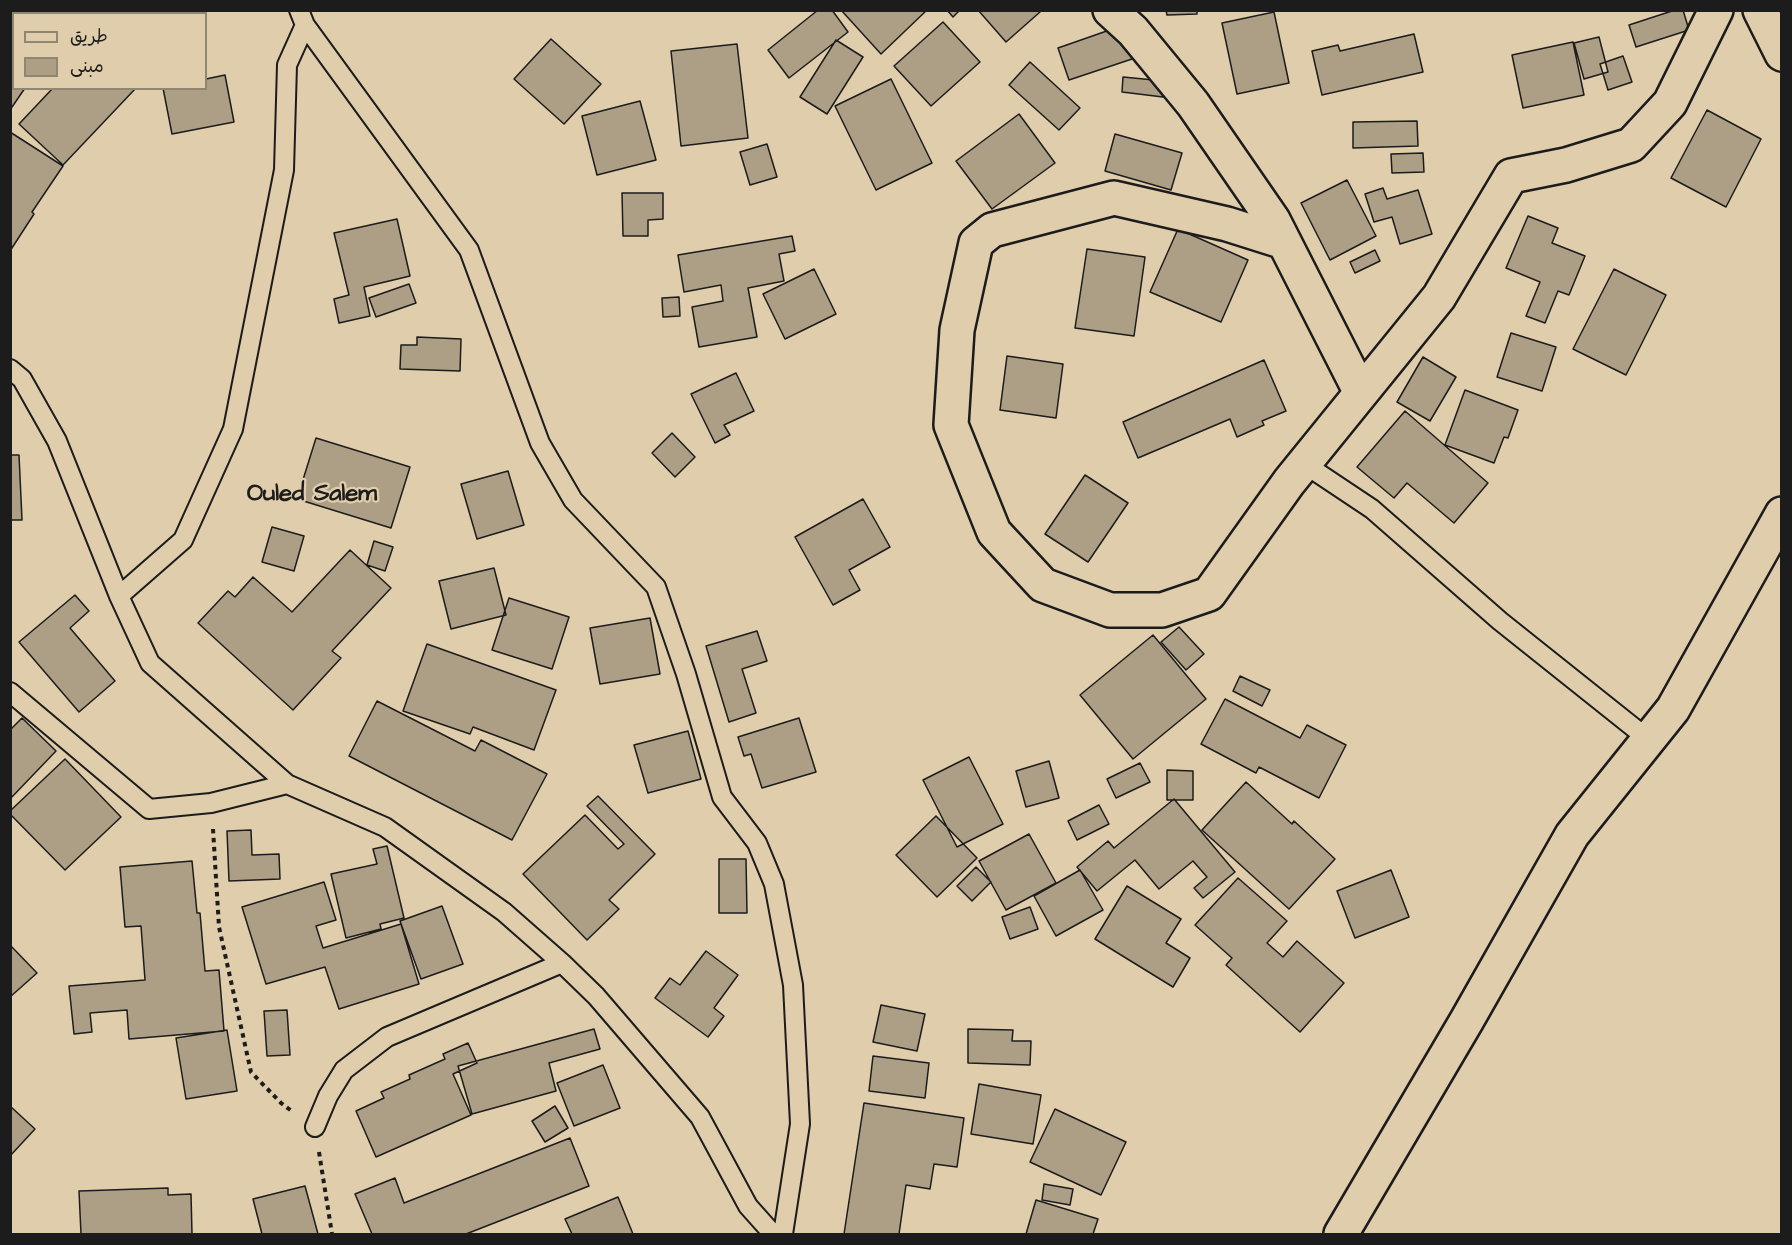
<!DOCTYPE html>
<meta charset="utf-8">
<style>
body{margin:0}
#map{position:relative;width:1792px;height:1245px;overflow:hidden;background:#dfcdab;font-family:"Architects Daughter","Playpen Sans Arabic",sans-serif}
canvas{display:block}
.frame{position:absolute;inset:0;border:12px solid #1c1c1c;pointer-events:none}
.legend{position:absolute;left:12px;top:12px;width:195px;height:78px;box-sizing:border-box;background:#dfcdab;border:2px solid #918672;margin:0;padding:8px 10px;list-style:none;font-size:18px;color:#1c1c1c}
.legend li{display:flex;align-items:center;gap:12px;height:30px}
.legend b{width:30px;border:2px solid #918672}
</style>
<div id="map">
<canvas width="1792" height="1245"></canvas>
<div class="frame"></div>
<ul class="legend">
<li><b style="height:8px;background:#dfcdab"></b>طريق</li>
<li><b style="height:16px;background:#ac9f85"></b>مبنى</li>
</ul>
</div>
<script>
const ctx = document.querySelector('canvas').getContext('2d');
ctx.lineJoin = 'round';
function fillPath(path, color) { ctx.fillStyle = color; ctx.fill(path, 'evenodd'); }
function stroke(path, color, width, dash) { ctx.strokeStyle = color; ctx.lineWidth = width; ctx.lineCap = dash ? 'butt' : 'round'; ctx.setLineDash(dash || []); ctx.stroke(path); }
function drawText(font, color, halo, rows, align = 'center') {
  ctx.font = font + ' "Architects Daughter",sans-serif'; ctx.lineWidth = 4.5; ctx.setLineDash([]); ctx.textBaseline = 'middle'; ctx.strokeStyle = halo; ctx.fillStyle = color; for (const [text, x, y, turn = 0] of rows) {
    ctx.save(); ctx.translate(x, y); ctx.rotate((+turn || 0) * Math.PI / 180); ctx.textAlign = isNaN(turn) ? turn : align; if (halo) ctx.strokeText(text, 0, 0); ctx.fillText(text, 0, 0); ctx.restore();
  }
}
const building = new Path2D(`
 M 818,10 L 832,10 L 848,32 L 789,78 L 768,50 Z
 M 841,10 L 927,10 L 881,54 Z
 M 947,10 L 960,10 L 953,17 Z
 M 978,10 L 1039,10 L 1040,12 L 1006,42 Z
 M 1166,10 L 1197,10 L 1197,14 L 1167,15 Z
 M 1675,10 L 1683,10 L 1689,30 L 1636,47 L 1629,25 Z
 M 1274,12 L 1289,83 L 1237,94 L 1222,23 Z
 M 943,22 L 980,62 L 931,106 L 894,66 Z
 M 1121,26 L 1132,59 L 1069,80 L 1058,48 Z
 M 1414,34 L 1423,72 L 1322,95 L 1312,51 L 1338,45 L 1340,51 Z
 M 1599,37 L 1608,72 L 1584,79 L 1574,43 Z
 M 551,39 L 601,84 L 564,124 L 514,79 Z
 M 836,40 L 863,57 L 827,114 L 800,97 Z
 M 1573,42 L 1584,95 L 1523,108 L 1512,55 Z
 M 737,44 L 748,138 L 681,146 L 671,51 Z
 M 1623,56 L 1632,82 L 1608,90 L 1600,64 Z
 M 10,62 L 14,64 L 14,88 L 25,88 L 10,110 Z
 M 1030,62 L 1080,108 L 1059,130 L 1009,85 Z
 M 225,75 L 234,122 L 172,134 L 163,88 L 206,88 L 206,79 Z
 M 1123,77 L 1164,81 L 1163,97 L 1122,92 Z
 M 891,79 L 932,163 L 876,190 L 835,106 Z
 M 53,88 L 136,88 L 63,165 L 19,124 Z
 M 640,101 L 656,160 L 597,175 L 582,116 Z
 M 1707,110 L 1761,139 L 1726,207 L 1671,178 Z
 M 1019,114 L 1055,163 L 992,209 L 956,161 Z
 M 1417,121 L 1418,146 L 1353,148 L 1353,122 Z
 M 10,132 L 63,166 L 32,212 L 34,214 L 10,251 Z
 M 1115,134 L 1182,153 L 1171,190 L 1105,171 Z
 M 767,144 L 777,177 L 750,185 L 740,152 Z
 M 1423,153 L 1424,172 L 1392,173 L 1391,154 Z
 M 1347,180 L 1376,236 L 1330,260 L 1301,203 Z
 M 1383,188 L 1387,199 L 1418,190 L 1432,234 L 1400,244 L 1392,217 L 1374,222 L 1365,194 Z
 M 622,193 L 663,193 L 663,219 L 648,220 L 648,236 L 623,236 Z
 M 1528,216 L 1558,228 L 1552,243 L 1585,256 L 1569,295 L 1558,291 L 1545,323 L 1526,316 L 1540,282 L 1506,268 Z
 M 397,219 L 410,276 L 364,287 L 370,316 L 339,323 L 334,299 L 349,295 L 334,233 Z
 M 1178,229 L 1248,260 L 1221,322 L 1150,292 Z
 M 792,236 L 795,251 L 779,254 L 784,281 L 748,288 L 757,337 L 699,347 L 692,307 L 723,301 L 721,285 L 684,292 L 678,255 Z
 M 1087,249 L 1145,257 L 1134,336 L 1075,328 Z
 M 1375,250 L 1380,261 L 1355,273 L 1350,262 Z
 M 814,269 L 836,314 L 785,339 L 763,294 Z
 M 1614,269 L 1666,295 L 1626,375 L 1573,349 Z
 M 409,284 L 416,303 L 376,317 L 369,298 Z
 M 679,297 L 680,316 L 663,317 L 662,298 Z
 M 1511,333 L 1556,347 L 1542,391 L 1497,377 Z
 M 417,337 L 461,339 L 460,371 L 400,369 L 401,345 L 417,345 Z
 M 1007,356 L 1063,364 L 1056,418 L 1000,410 Z
 M 1423,357 L 1456,377 L 1430,421 L 1397,402 Z
 M 1264,360 L 1286,411 L 1262,421 L 1264,425 L 1237,437 L 1230,419 L 1138,458 L 1123,422 Z
 M 736,373 L 754,411 L 724,425 L 730,435 L 715,443 L 691,394 Z
 M 1465,390 L 1518,410 L 1508,438 L 1504,437 L 1494,463 L 1445,445 Z
 M 1405,411 L 1488,483 L 1454,523 L 1407,483 L 1394,498 L 1357,467 Z
 M 672,433 L 695,457 L 675,477 L 652,453 Z
 M 316,438 L 410,467 L 391,528 L 297,499 Z
 M 10,455 L 19,455 L 22,520 L 10,520 Z
 M 508,471 L 524,525 L 477,539 L 461,484 Z
 M 1085,475 L 1128,503 L 1088,562 L 1045,534 Z
 M 863,499 L 890,547 L 849,570 L 860,590 L 833,605 L 795,537 Z
 M 272,527 L 304,536 L 294,571 L 262,562 Z
 M 374,541 L 393,547 L 385,571 L 367,565 Z
 M 350,550 L 391,588 L 332,651 L 341,658 L 293,710 L 198,623 L 228,591 L 235,597 L 253,577 L 292,612 Z
 M 494,568 L 506,615 L 451,629 L 439,581 Z
 M 75,595 L 89,611 L 70,628 L 115,681 L 79,712 L 19,642 Z
 M 509,598 L 569,617 L 552,669 L 492,650 Z
 M 650,618 L 660,674 L 600,684 L 590,628 Z
 M 1179,627 L 1204,654 L 1186,670 L 1161,642 Z
 M 757,631 L 767,661 L 742,669 L 756,713 L 729,722 L 706,646 Z
 M 1153,635 L 1206,699 L 1133,759 L 1080,695 Z
 M 427,644 L 556,690 L 534,750 L 473,727 L 470,734 L 403,711 Z
 M 1240,676 L 1270,690 L 1262,706 L 1233,691 Z
 M 1225,699 L 1300,738 L 1307,725 L 1346,745 L 1319,798 L 1259,767 L 1256,773 L 1201,744 Z
 M 377,701 L 475,751 L 481,740 L 547,774 L 512,840 L 349,756 Z
 M 22,718 L 56,751 L 10,799 L 10,730 Z
 M 799,718 L 816,772 L 762,788 L 751,754 L 744,756 L 738,737 Z
 M 688,731 L 701,779 L 648,793 L 634,745 Z
 M 969,757 L 1003,824 L 957,847 L 923,780 Z
 M 65,759 L 121,817 L 65,870 L 10,814 L 10,811 Z
 M 1049,761 L 1059,798 L 1026,807 L 1016,771 Z
 M 1140,763 L 1150,782 L 1116,798 L 1107,779 Z
 M 1167,770 L 1193,771 L 1193,800 L 1167,800 Z
 M 1246,782 L 1292,824 L 1294,821 L 1335,859 L 1289,909 L 1202,830 Z
 M 598,796 L 655,854 L 609,900 L 619,909 L 587,940 L 523,874 L 585,815 L 618,849 L 624,844 L 587,806 Z
 M 1174,799 L 1235,872 L 1203,898 L 1194,888 L 1207,877 L 1193,861 L 1159,889 L 1135,860 L 1097,891 L 1077,867 L 1108,841 L 1114,848 Z
 M 1099,805 L 1109,824 L 1077,840 L 1068,821 Z
 M 936,816 L 977,858 L 937,897 L 896,855 Z
 M 251,830 L 252,855 L 279,854 L 280,879 L 229,881 L 227,831 Z
 M 1029,834 L 1056,883 L 1006,910 L 979,861 Z
 M 387,846 L 404,918 L 380,924 L 381,929 L 346,938 L 331,874 L 377,864 L 373,849 Z
 M 719,859 L 746,859 L 747,913 L 719,913 Z
 M 192,861 L 197,913 L 200,913 L 205,971 L 219,970 L 224,1031 L 129,1039 L 127,1010 L 90,1013 L 92,1032 L 74,1034 L 69,986 L 145,980 L 141,926 L 125,927 L 120,867 Z
 M 976,867 L 991,882 L 972,901 L 957,886 Z
 M 1080,870 L 1103,910 L 1056,936 L 1034,896 Z
 M 1391,870 L 1409,917 L 1355,938 L 1337,891 Z
 M 1238,878 L 1287,921 L 1267,943 L 1283,957 L 1297,941 L 1344,983 L 1300,1032 L 1226,965 L 1232,958 L 1195,925 Z
 M 324,882 L 336,920 L 316,926 L 323,948 L 401,924 L 419,984 L 339,1009 L 325,967 L 266,984 L 242,907 Z
 M 1127,886 L 1181,919 L 1166,943 L 1190,958 L 1173,987 L 1095,939 Z
 M 442,906 L 463,964 L 421,979 L 400,921 Z
 M 1030,907 L 1038,929 L 1010,939 L 1002,917 Z
 M 10,945 L 37,973 L 10,997 Z
 M 706,951 L 738,975 L 714,1008 L 724,1016 L 708,1037 L 655,998 L 670,978 L 680,985 Z
 M 881,1005 L 925,1014 L 917,1051 L 873,1042 Z
 M 287,1010 L 290,1055 L 267,1056 L 264,1011 Z
 M 594,1029 L 600,1049 L 549,1063 L 556,1091 L 472,1114 L 458,1066 Z
 M 968,1029 L 1013,1030 L 1012,1041 L 1031,1041 L 1030,1065 L 968,1063 Z
 M 227,1030 L 237,1091 L 186,1099 L 176,1038 Z
 M 468,1043 L 477,1063 L 453,1074 L 471,1115 L 376,1157 L 356,1111 L 384,1098 L 381,1092 L 410,1079 L 409,1075 L 445,1059 L 443,1054 Z
 M 873,1056 L 929,1063 L 925,1098 L 869,1091 Z
 M 603,1065 L 620,1108 L 574,1126 L 557,1083 Z
 M 979,1084 L 1041,1095 L 1033,1144 L 971,1134 Z
 M 864,1103 L 964,1118 L 957,1167 L 934,1164 L 930,1189 L 906,1185 L 899,1234 L 844,1234 Z
 M 10,1106 L 35,1129 L 10,1156 Z
 M 555,1106 L 568,1128 L 545,1142 L 532,1121 Z
 M 1055,1109 L 1126,1142 L 1101,1195 L 1030,1162 Z
 M 570,1138 L 589,1186 L 466,1234 L 372,1234 L 355,1194 L 395,1178 L 404,1203 Z
 M 1044,1184 L 1073,1189 L 1070,1205 L 1042,1200 Z
 M 305,1186 L 318,1234 L 262,1234 L 253,1199 Z
 M 168,1188 L 168,1195 L 191,1194 L 192,1234 L 81,1234 L 79,1191 Z
 M 618,1197 L 633,1234 L 572,1234 L 565,1219 Z
 M 1036,1200 L 1098,1219 L 1093,1234 L 1026,1234 Z`);
const path = new Path2D(`
 M 213,829 L 219,927 L 251,1072 L 281,1103 L 293,1112
 M 319,1152 L 332,1234`);
const lane = new Path2D(`
 M 299,10 L 305,25 L 469,250 L 540,443 L 573,500 L 656,587 L 686,674 L 722,797 L 757,843 L 774,884 L 793,985 L 800,1124 L 783,1234
 M 10,369 L 22,379 L 57,441 L 119,596 L 150,663 L 287,784 L 385,827 L 504,912 L 562,963 L 596,996 L 700,1117 L 748,1206 L 773,1234
 M 1303,463 L 1372,509 L 1500,621 L 1648,739
 M 119,596 L 183,540 L 233,429 L 284,170 L 287,65 L 305,25
 M 10,692 L 149,809 L 211,803 L 287,784
 M 315,1127 L 328,1096 L 344,1070 L 387,1037 L 562,963`);
const street = new Path2D(`
 M 1110,10 L 1133,31 L 1193,104 L 1273,220 L 1360,391
 M 1284,242 L 1227,224 L 1114,198 L 992,230 L 976,243 L 957,330 L 951,425 L 994,532 L 1043,585 L 1110,610 L 1162,610 L 1209,594 L 1289,482 L 1439,297 L 1511,176 L 1566,165 L 1631,145 L 1670,103 L 1716,10
 M 1341,1234 L 1467,1020 L 1572,835 L 1673,709 L 1782,514`);
const secondary = new Path2D(`
 M 1760,10 L 1782,54`);
const quarterNames = [
 ["Ouled Salem",312,495]
];
fillPath(building, '#ac9f85');
stroke(building, '#1c1c1c', 1.5);
stroke(lane, '#1c1c1c', 22);
stroke(street, '#1c1c1c', 38);
stroke(secondary, '#1c1c1c', 38);
stroke(path, '#1c1c1c', 4, [4.5, 4.5]);
stroke(lane, '#dfcdab', 18);
stroke(street, '#dfcdab', 33);
stroke(secondary, '#dfcdab', 33);
drawText('bold 24px', '#1c1c1c', '#dfcdab', quarterNames);
</script>
